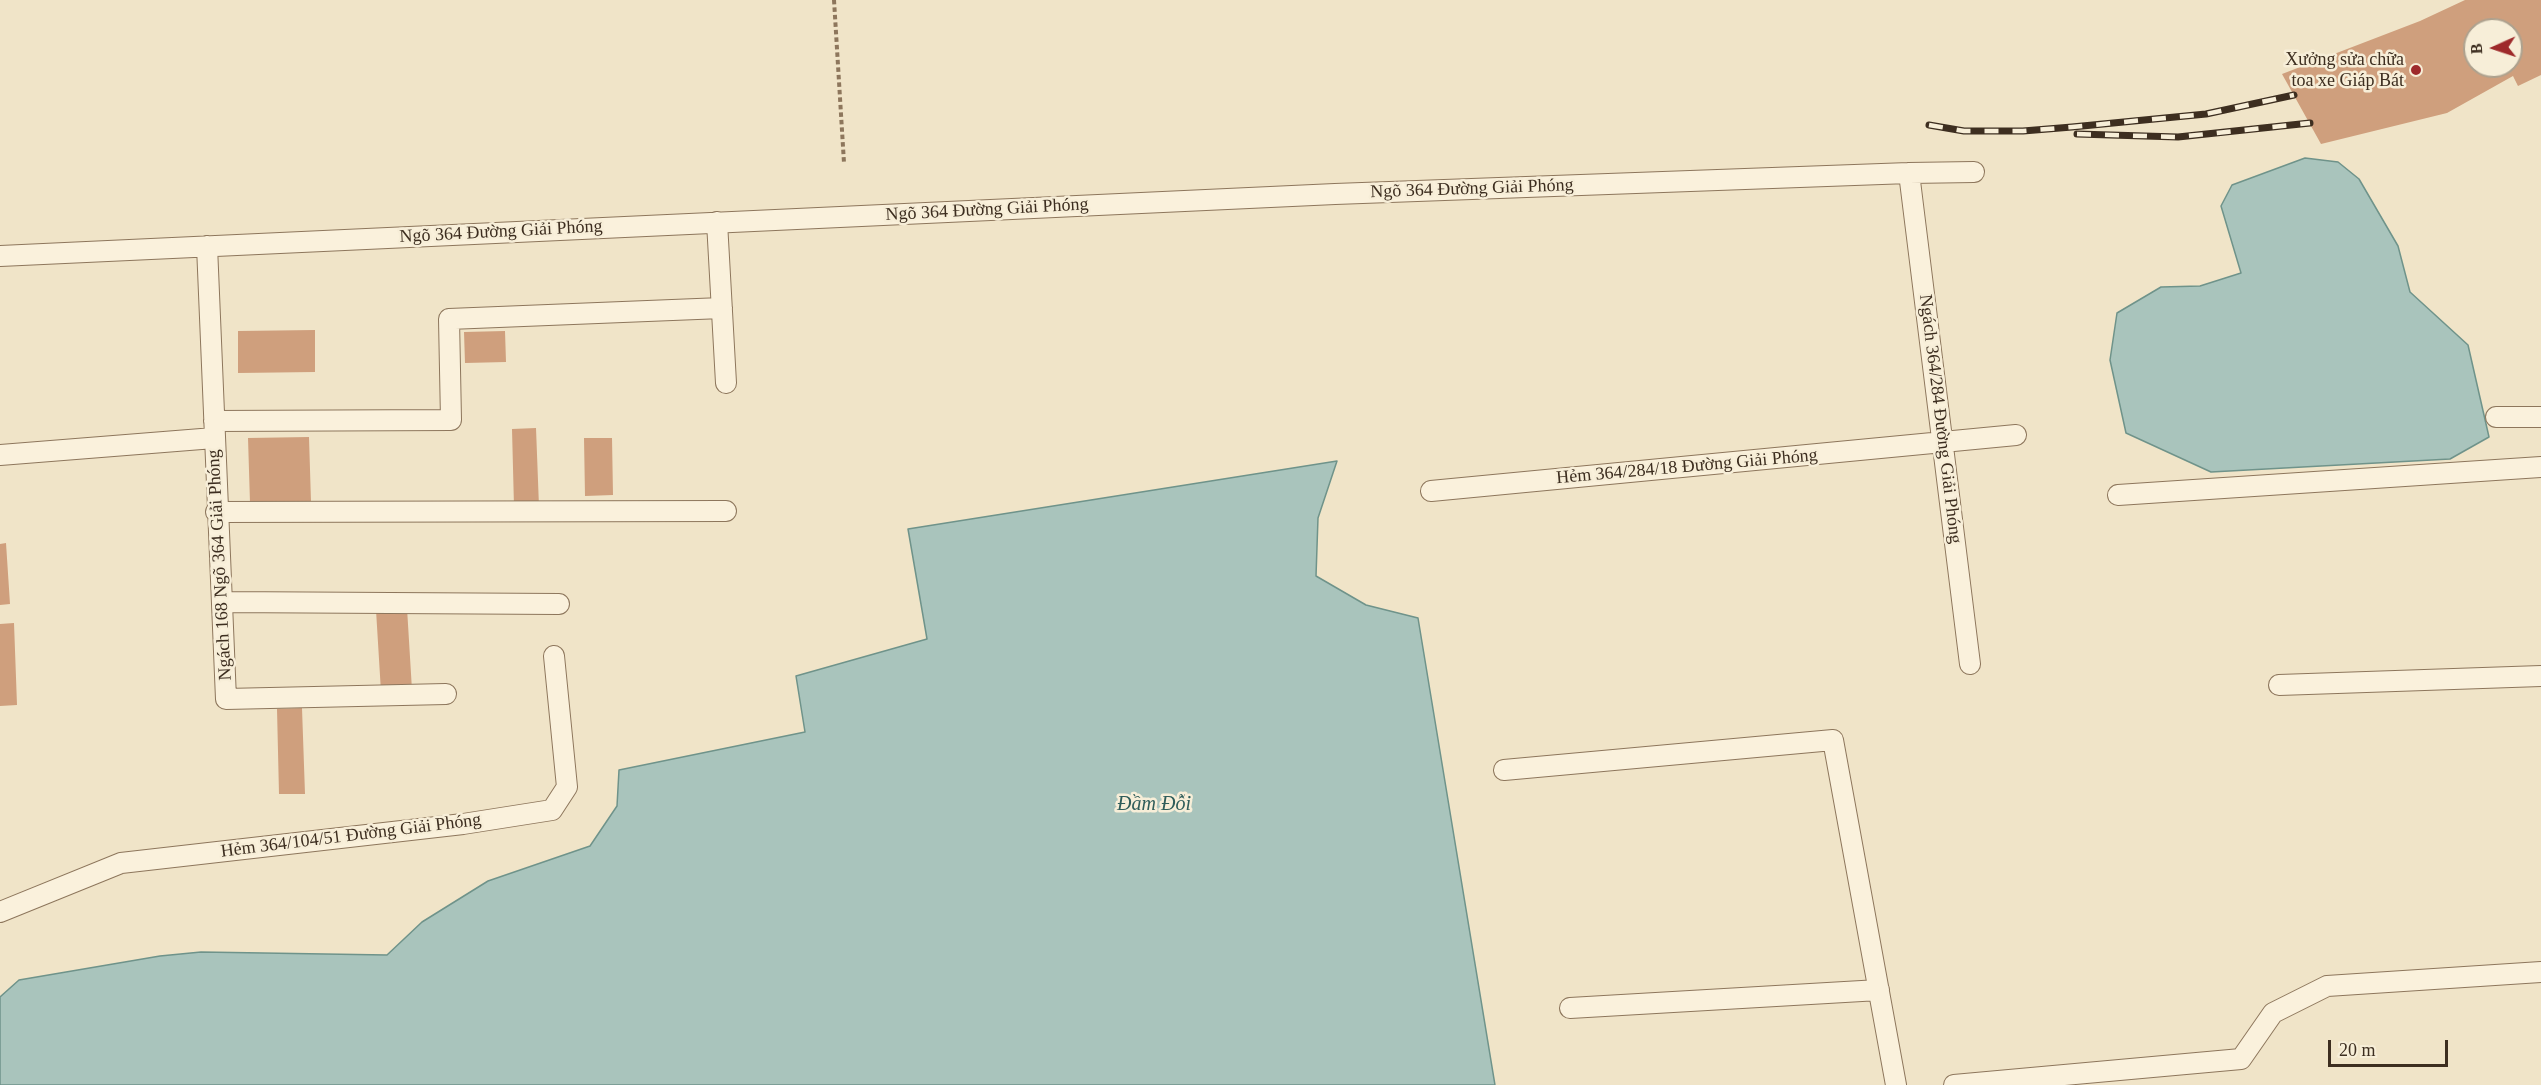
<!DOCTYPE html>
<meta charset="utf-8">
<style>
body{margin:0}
#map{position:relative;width:2541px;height:1085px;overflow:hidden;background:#f0e4c8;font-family:"Times New Roman",serif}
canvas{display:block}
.north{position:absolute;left:2463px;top:18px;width:60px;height:60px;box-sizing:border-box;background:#f7eed8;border:2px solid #ada18e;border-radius:50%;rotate:267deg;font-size:16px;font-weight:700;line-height:24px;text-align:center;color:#3d2e20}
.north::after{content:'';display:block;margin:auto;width:21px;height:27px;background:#9e2a2b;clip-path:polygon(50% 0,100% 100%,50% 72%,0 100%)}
.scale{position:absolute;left:2328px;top:1040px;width:120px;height:27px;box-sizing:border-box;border:3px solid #3d2e20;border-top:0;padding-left:8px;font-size:18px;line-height:21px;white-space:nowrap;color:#3d2e20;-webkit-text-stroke:4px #f7eed8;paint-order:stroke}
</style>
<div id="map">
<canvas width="2541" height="1085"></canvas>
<div class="north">B</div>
<div class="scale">20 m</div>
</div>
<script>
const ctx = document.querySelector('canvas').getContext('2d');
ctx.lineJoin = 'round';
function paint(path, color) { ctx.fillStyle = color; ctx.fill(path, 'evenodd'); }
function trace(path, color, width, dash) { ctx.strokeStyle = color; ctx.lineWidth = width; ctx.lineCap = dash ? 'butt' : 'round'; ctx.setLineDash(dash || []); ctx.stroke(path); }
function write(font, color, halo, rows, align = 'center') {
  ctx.font = font + ' "Times New Roman",serif'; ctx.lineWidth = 5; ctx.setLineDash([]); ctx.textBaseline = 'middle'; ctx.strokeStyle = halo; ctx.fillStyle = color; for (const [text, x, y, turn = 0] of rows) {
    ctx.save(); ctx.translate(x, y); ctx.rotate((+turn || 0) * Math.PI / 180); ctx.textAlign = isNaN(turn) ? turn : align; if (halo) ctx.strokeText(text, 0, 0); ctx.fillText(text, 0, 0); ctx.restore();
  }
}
const water = new Path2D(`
 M2305 158 2338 162 2359 179 2398 246 2410 292 2468 345 2489 437 2450 459 2211 472 2126 433 2110 360 2117 313 2161 287 2200 286 2241 273 2221 206 2232 185Z
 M1337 461 1318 518 1316 576 1366 605 1418 618 1495 1085H0V997L19 980 160 956 201 952 387 955 422 922 488 881 590 846 617 806 619 770 805 732 796 676 927 639 908 529Z`);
const building = new Path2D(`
 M2465 0H2541V75L2518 86 2513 76 2447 113 2321 144 2282 74 2420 21ZM2475 30H2511V66H2475Z
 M315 330V372L238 373V331Z
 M505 331 506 362 465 363 464 332Z
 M536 428 539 507H514L512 429Z
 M309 437 311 502 250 503 248 438Z
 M584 438H612L613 495 585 496Z
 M6 543 10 604 0 605V544Z
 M407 608 412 690 381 692 376 610Z
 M14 623 17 705 0 706V624Z
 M302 708 305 794H279L277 709Z`);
const path = new Path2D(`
 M834 0 844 163`);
const lane = new Path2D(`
 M1909 173 1970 664
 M717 222 726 383
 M207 246 226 699 446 694
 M0 256 1335 194 1909 173 1974 172
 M2496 417H2541
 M214 421 451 420 449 319 722 308
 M0 455 214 438
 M1431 491 2016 435
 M2118 495 2541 467
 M216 512 726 511
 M222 602 559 604
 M2279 685 2541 676
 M1504 770 1833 740 1896 1085
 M0 912 121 863 463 824 552 810 567 787 554 656
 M1570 1008 1879 990
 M1954 1085 2241 1059 2273 1013 2327 986 2541 972`);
const rail = new Path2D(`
 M1929 125 1964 131H2023L2072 127 2206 114 2294 95
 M2077 134 2178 137 2310 123`);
const markers = [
 [2416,70,6,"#9e2a2b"]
];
const poiNames = [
 ["Xưởng sửa chữa",2404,60],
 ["toa xe Giáp Bát",2404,81]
];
const streetNames = [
 ["Ngõ 364 Đường Giải Phóng",1472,189,-2],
 ["Ngõ 364 Đường Giải Phóng",987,210,-3],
 ["Ngõ 364 Đường Giải Phóng",501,232,-3],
 ["Ngách 364/284 Đường Giải Phóng",1940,419,83],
 ["Hẻm 364/284/18 Đường Giải Phóng",1687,467,-5],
 ["Ngách 168 Ngõ 364 Giải Phóng",220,565,-93],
 ["Hẻm 364/104/51 Đường Giải Phóng",351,836,-7]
];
const waterNames = [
 ["Đầm Đỗi",1154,805]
];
paint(water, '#a9c4bc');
trace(water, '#6f938a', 1.5);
paint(building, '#cf9f7d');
trace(lane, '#8d765c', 22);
trace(path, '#8d765c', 4, [4.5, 3]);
trace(lane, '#faf1dc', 20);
trace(rail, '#3d2e20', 7);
trace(rail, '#f7eed8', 4.5, [14]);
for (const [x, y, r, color] of markers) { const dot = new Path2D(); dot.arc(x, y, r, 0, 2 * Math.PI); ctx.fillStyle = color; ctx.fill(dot); trace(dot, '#f7eed8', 2); }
write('18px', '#3d2e20', '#f7eed8', poiNames, 'right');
write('18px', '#3d2e20', '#f7eed8', streetNames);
write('italic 20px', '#2f5d5a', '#f7eed8', waterNames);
</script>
